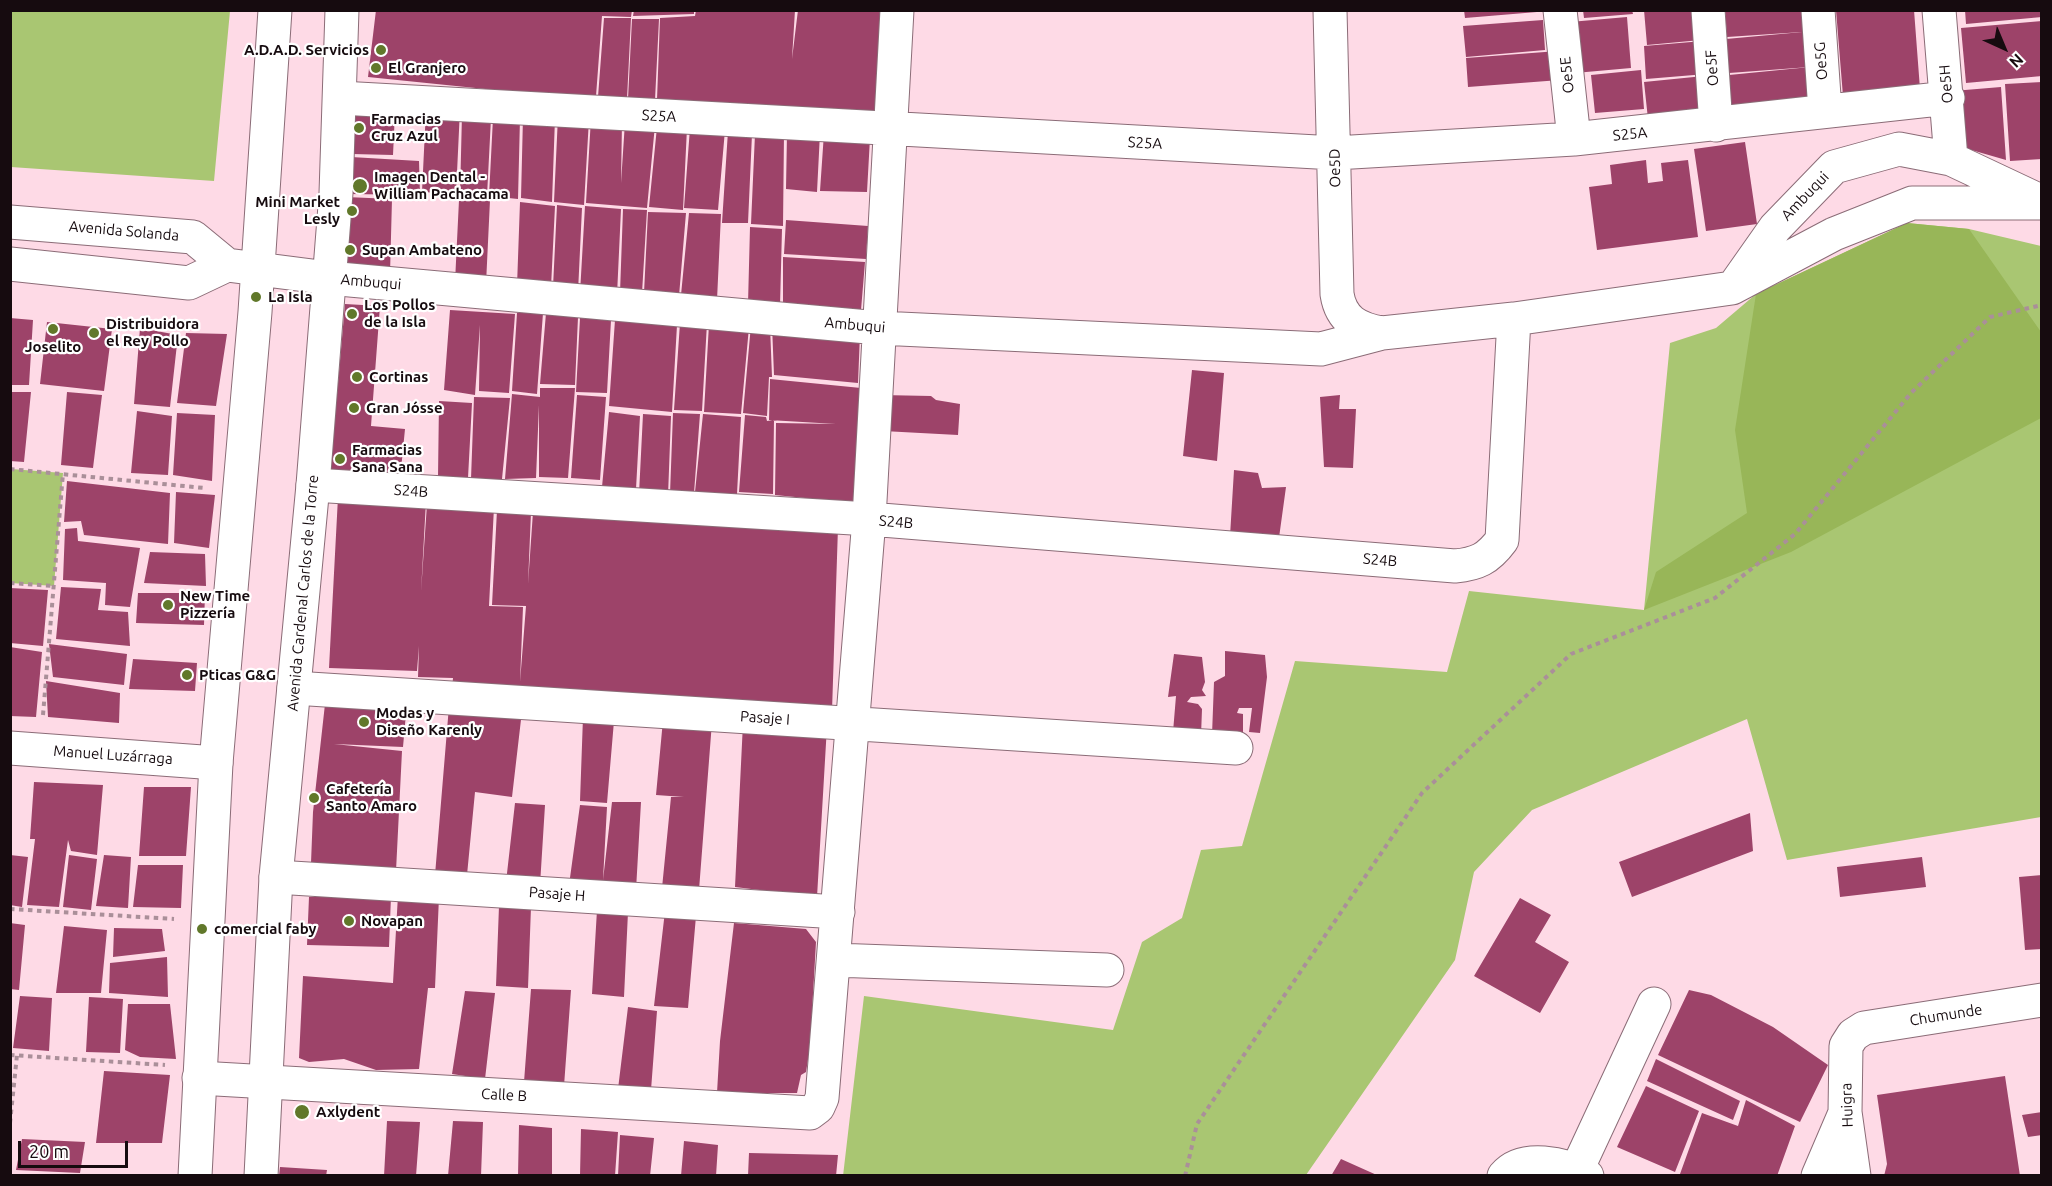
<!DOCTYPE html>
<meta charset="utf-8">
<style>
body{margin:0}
#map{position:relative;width:2052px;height:1186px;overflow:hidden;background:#fedae6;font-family:Ubuntu,sans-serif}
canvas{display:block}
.frame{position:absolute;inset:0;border:12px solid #160b0f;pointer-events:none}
.north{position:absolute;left:1974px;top:18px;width:60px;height:60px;-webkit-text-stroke:4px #fff;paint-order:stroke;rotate:136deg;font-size:16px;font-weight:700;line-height:24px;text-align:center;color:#160b0f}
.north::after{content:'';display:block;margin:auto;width:21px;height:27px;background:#160b0f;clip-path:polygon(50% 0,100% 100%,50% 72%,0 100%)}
.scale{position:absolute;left:18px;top:1141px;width:110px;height:27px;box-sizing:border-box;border:3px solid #160b0f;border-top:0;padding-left:8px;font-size:18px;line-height:21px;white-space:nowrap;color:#160b0f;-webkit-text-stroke:4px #fff;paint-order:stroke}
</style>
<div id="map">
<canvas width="2052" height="1186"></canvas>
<div class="frame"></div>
<div class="north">N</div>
<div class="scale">20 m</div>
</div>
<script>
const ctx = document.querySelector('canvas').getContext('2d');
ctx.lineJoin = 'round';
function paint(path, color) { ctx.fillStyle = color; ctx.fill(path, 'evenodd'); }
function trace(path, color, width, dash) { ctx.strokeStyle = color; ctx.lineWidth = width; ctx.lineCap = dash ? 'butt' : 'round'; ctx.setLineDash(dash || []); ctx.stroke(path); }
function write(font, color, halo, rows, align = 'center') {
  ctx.font = font + ' Ubuntu,sans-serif'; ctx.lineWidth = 4.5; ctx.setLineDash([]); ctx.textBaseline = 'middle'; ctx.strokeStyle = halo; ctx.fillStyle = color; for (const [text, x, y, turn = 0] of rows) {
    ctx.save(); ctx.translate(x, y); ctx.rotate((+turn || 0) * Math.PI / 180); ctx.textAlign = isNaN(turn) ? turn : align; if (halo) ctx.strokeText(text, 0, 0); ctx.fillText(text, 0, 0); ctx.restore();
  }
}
const green = new Path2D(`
 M10 11H230L214 181 11 167Z
 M1907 223 1969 229 2041 246V817L1787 860 1747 719 1532 810 1474 872 1455 960 1306 1175 843 1176 864 996 1113 1030 1142 942 1182 918 1201 850 1242 846 1295 661 1447 672 1469 591 1644 610 1670 343 1716 328 1756 294Z
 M11 469 63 473 54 586 11 583Z`);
const forest = new Path2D(`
 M1907 223 1969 229 2041 332V418L1791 552 1644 610 1656 572 1747 513 1735 430 1756 294Z`);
const building = new Path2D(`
 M376 10H632L631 17 602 16 596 96 495 90 368 77Z
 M634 10H694V14L633 16Z
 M696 10H795L792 59 798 10H889L875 121 657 100 660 18 695 16Z
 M1464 10H1537V12L1465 18Z
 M1583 10H1632L1633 14 1584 18Z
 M1644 10H1699L1701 40 1647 45Z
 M1725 10H1806L1810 67 1729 73 1726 39 1802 32 1727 37Z
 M1836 10H1914L1920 89 1843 96Z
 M1965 10H2042V17L1966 24Z
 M1627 17 1631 68 1575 73 1570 22Z
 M604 18H631L627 99 598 97Z
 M632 19H659L655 100 628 99Z
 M1543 20 1545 50 1466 57 1463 26Z
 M2042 21V76L1966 83 1961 28Z
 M1703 41 1706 74 1646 79 1644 46Z
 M1558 51 1560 80 1468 87 1466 58Z
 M1810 67 1812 103 1731 110 1729 75Z
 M1641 70 1644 109 1595 113 1591 75Z
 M1704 76 1708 114 1648 119 1644 82Z
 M2042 82V159L2010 161 2005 84Z
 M2001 87 2006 160 1961 147 1953 91Z
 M426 109H460L456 194 422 192Z
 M355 110 395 112 393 155 352 154Z
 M462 114 491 118 487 196 460 195Z
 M558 116 589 119 584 205 554 202Z
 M523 117 555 118 552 202 521 198Z
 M493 118H520L518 199 489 196Z
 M591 118 622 121 621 183 625 122 655 125 647 208 586 203Z
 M657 127 687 128 683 210 649 207Z
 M690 128 725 130 718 210 684 208Z
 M728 131 752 134 748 223H722Z
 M784 133 783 226 751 224 755 134Z
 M787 133H820L817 192 786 189Z
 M824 133 870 138 867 192 820 191Z
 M1745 142 1757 224 1706 231 1694 149Z
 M351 157 419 161 420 195 349 194Z
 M1646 160 1648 183 1663 181 1661 163 1688 160 1698 237 1597 250 1589 187 1612 184 1610 165Z
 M346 197 392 199 390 274 343 272Z
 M459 200H490L486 284 455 282Z
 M520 202 555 206 551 287 517 286Z
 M557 205 582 208 578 292 553 287Z
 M585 206 621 209 617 295 580 293Z
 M623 209 647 210 642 293H620Z
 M648 212 686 213 679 296 644 293Z
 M689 213 721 214 717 300 681 295Z
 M786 220 868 226 866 259 784 254Z
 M750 227 782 229 780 306 748 304Z
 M783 257 865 262 861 310 783 304Z
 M345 304 380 306 371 426 405 429 400 480 330 474Z
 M450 310 515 314 509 393 479 391 480 325 475 395 444 390Z
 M517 313H543L537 394 512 391Z
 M546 313 578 317 575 385 540 384Z
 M10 318 33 320 29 385H10Z
 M580 318 611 320 607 393 576 392Z
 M615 320 677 325 672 412 609 406Z
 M47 322 112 329 104 391 40 384Z
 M680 323H707L702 411 674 410Z
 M709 324 749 327 741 414 704 412Z
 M751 325 770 326 772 377H769L767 416 743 413Z
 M772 325 860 334 858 383 774 375Z
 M140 328 178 335 170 407 134 404Z
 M186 333 227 334 216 406 177 403Z
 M1192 370 1224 373 1217 461 1183 456Z
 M770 379 861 388 855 503 775 495 776 423 836 424 769 420Z
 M540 388H575L568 478 539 477V405L536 478 505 479 512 394 540 397Z
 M10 392H31L24 462 10 461Z
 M67 392 102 395 93 468 61 465Z
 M577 395 606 397 600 480 571 478Z
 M881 395 931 396 936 400 960 404 958 435 883 431Z
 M1340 395 1339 409H1356L1353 468 1324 467 1320 397Z
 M474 397 510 398 502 479H471Z
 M439 401 472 403 468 478 438 477Z
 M137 411 172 416 168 475 131 473Z
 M609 412 640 416 636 489 602 487Z
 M177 413 215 415 212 481 173 475Z
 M673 413 700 414 694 493 670 494Z
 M643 414 671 416 668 496 639 494Z
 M703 414 741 417 737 494 695 492Z
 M745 415 766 417 767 421 774 420 773 494 739 492Z
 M1234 470 1258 473 1262 488 1286 487 1278 545 1230 536Z
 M67 481 170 493 168 544 84 535 81 521 64 522Z
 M176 492 215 495 209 548 174 543Z
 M338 497 426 501 421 592 427 504 494 507 489 606 523 607 520 682 526 606 492 605 497 510 531 512 528 584 533 512 838 527 832 711 619 692 452 688 453 678 418 677 419 646 417 671 329 668Z
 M77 528 78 541 140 548 130 607 105 605 106 583 63 580 65 529Z
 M150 552 205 554 206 586 144 583Z
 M61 587 101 589 98 610 128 612 130 646 56 639Z
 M10 588 48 590 43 646 10 643Z
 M138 593H205L204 625 136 623Z
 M49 644 127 654 124 685 53 677Z
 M10 647 42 652 36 717 10 716Z
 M1225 651 1265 655 1267 677 1260 733 1249 732 1252 708H1239L1237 713 1243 714V735H1212L1214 682 1225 676Z
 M1174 654 1202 657 1205 682 1202 690 1206 696 1191 697 1187 702 1198 704 1202 709 1201 736 1173 732 1176 696 1168 697Z
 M133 659 197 663 195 691 129 689Z
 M46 681 120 693 119 723 48 717Z
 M326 695 407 702 403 747 334 744 402 751 396 871 311 863 313 812Z
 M449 706 522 711 512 797 475 792 467 875H435Z
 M583 717 614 721 607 803 580 801Z
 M663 720 712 722 699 890 662 888 671 797H684L656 795Z
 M743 723 827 726 817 897 735 887Z
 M34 782 103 785 97 855 71 851 68 840 59 907 27 905 35 839H30Z
 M144 787H191L186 856H139Z
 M612 802H641L636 890 569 885 580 805 607 807 603 880Z
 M515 803 545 805 540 885 506 882Z
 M1750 813 1753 851 1632 897 1619 862Z
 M10 855 28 857 22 907 10 905Z
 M69 855 97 859 91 910 63 907Z
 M104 855 131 857 128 908 96 906Z
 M1922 857 1926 887 1840 897 1837 867Z
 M138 865H183L181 908 133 907Z
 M2042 875V949L2025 950 2019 877Z
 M398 895 439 897 435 988H428L419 1069 376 1070 344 1059 309 1062 299 1058 303 976 393 983Z
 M391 896 389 947 307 945 309 897Z
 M1520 898 1551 915 1535 942 1569 962 1540 1013 1474 976Z
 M499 906 531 907 528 988 496 986Z
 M597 910 628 912 624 997 592 994Z
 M665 911 696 916 688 1008 654 1006Z
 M10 923 25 925 19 990 10 989Z
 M734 923 806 929 816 942 810 1047 806 1072 801 1075 797 1093H717L720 1041Z
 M64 926 107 930 101 993H56Z
 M114 928 162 929 165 951 113 957Z
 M167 957 168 997 109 993 110 963Z
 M531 989 571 990 564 1086 524 1082Z
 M1689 990 1711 995 1773 1027 1828 1065 1800 1122 1658 1055Z
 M465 991 495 993 485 1079 452 1074Z
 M20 996 52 998 49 1051 13 1048Z
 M89 997 123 999 120 1053 86 1052Z
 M128 1004H170L176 1059 140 1057 125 1050Z
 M628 1007 657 1011 651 1090 618 1089Z
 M1656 1059 1740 1101 1733 1120 1647 1081Z
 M104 1071 170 1075 162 1143H96Z
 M2005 1076 2020 1176H1884L1887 1164 1877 1095Z
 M1646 1086 1699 1111 1675 1172 1617 1147Z
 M1746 1100 1795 1126 1777 1176 1680 1174 1702 1113 1738 1126Z
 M2042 1112V1135L2028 1137 2022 1115Z
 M387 1121 420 1122 416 1176H384Z
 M453 1121 483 1122 481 1176H448Z
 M519 1125 552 1128V1176H518Z
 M581 1129 618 1132 615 1176H580Z
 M620 1135 654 1138 650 1176H618Z
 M22 1139 85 1142 80 1173 16 1170Z
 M684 1141 718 1145 716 1176H681Z
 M749 1153 838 1155 836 1176H748Z
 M1341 1159 1379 1176H1331Z
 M280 1167 327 1170 326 1176H279Z`);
const path = new Path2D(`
 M10 469 204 488
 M10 583 54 586
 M43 715 63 473
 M10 909 174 919
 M10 1055 165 1065
 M10 1123 17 1055
 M1185 1176 1197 1124 1422 793 1571 654 1715 598 1795 534 1911 393 1990 317 2042 305`);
const street = new Path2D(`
 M1330 10 1337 294C1341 320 1358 329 1382 333L1514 319 1732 288 1834 234 1912 203H2042
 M1560 10 1574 139
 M1708 10 1716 125
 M1818 10 1825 111
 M1939 10 1951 159
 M340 98 1335 153 1574 139 1948 98
 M328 278 879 328 1321 349 1382 333
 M1737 282 1775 228 1834 167 1899 149 1951 159 2036 199
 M313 485 869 519 1455 566C1477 564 1488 559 1502 540L1514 319
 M294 688 1236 748
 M10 748 216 763
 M276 877 838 912
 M834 960 1107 970
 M199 1078 810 1113 818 1107 822 1098 869 519 897 10
 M1504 1176C1522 1154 1565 1163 1587 1176
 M1574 1176 1654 1004
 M1818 1176 1845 1113
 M1854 1176 1845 1112 1846 1046 1853 1035 1864 1028 2042 1000`);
const secondary = new Path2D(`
 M10 222 193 237 227 265
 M10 264 189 283 227 265 328 278
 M195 1176 216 763 255 312 275 10
 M261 1176 276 877 313 485 336 193 342 10`);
const markers = [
 [381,50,6,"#61782a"],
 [376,68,6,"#61782a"],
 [359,128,6,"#61782a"],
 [360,186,8,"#61782a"],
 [352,211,6,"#61782a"],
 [350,250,6,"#61782a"],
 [256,297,6,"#61782a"],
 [352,314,6,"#61782a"],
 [53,329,6,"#61782a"],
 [94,333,6,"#61782a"],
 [357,377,6,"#61782a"],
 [354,408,6,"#61782a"],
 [340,459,6,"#61782a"],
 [168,605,6,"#61782a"],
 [187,675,6,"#61782a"],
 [364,722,6,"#61782a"],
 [314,798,6,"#61782a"],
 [349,921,6,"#61782a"],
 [202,929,6,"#61782a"],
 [302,1112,8,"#61782a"]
];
const poiNames = [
 ["A.D.A.D. Servicios",369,50,"right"],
 ["El Granjero",388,68],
 ["Farmacias",371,119],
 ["Cruz Azul",371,136],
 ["Imagen Dental -",374,177],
 ["William Pachacama",374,194],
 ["Mini Market",340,202,"right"],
 ["Lesly",340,219,"right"],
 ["Supan Ambateno",362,250],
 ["La Isla",268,297],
 ["Los Pollos",364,305],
 ["de la Isla",364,322],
 ["Distribuidora",106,324],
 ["el Rey Pollo",106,341],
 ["Joselito",53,347,"center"],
 ["Cortinas",369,377],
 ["Gran Jósse",366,408],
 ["Farmacias",352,450],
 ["Sana Sana",352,467],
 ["New Time",180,596],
 ["Pizzería",180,613],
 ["Pticas G&G",199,675],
 ["Modas y",376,713],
 ["Diseño Karenly",376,730],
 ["Cafetería",326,789],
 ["Santo Amaro",326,806],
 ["Novapan",361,921],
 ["comercial faby",214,929],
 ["Axlydent",316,1112]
];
const streetNames = [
 ["Oe5G",1821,61,-94],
 ["Oe5F",1712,68,-94],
 ["Oe5E",1567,75,-96],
 ["Oe5H",1946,84,-95],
 ["S25A",659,116,3],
 ["S25A",1630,134,-6],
 ["S25A",1145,143,3],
 ["Oe5D",1335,168,-91],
 ["Ambuqui",1805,196,-46],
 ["Avenida Solanda",124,231,5],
 ["Ambuqui",371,282,5],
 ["Ambuqui",855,325,5],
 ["S24B",411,491,4],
 ["S24B",896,522,5],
 ["S24B",1380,560,5],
 ["Avenida Cardenal Carlos de la Torre",303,593,-85],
 ["Pasaje I",765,718,4],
 ["Manuel Luzárraga",113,755,4],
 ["Pasaje H",557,894,4],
 ["Chumunde",1946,1015,-9],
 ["Calle B",504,1095,3],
 ["Huigra",1847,1105,-92]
];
paint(green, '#a9c672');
paint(forest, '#98b658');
paint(building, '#9d4369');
trace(street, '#8b6c77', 35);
trace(secondary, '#8b6c77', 35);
trace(path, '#aa8f99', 4, [4.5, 4.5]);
trace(street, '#fff', 33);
trace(secondary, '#fff', 33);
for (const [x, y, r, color] of markers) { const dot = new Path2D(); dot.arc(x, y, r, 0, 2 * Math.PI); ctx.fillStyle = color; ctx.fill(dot); trace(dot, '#fff', 2); }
write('bold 15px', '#160b0f', '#fff', poiNames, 'left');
write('15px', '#160b0f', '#fff', streetNames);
</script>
